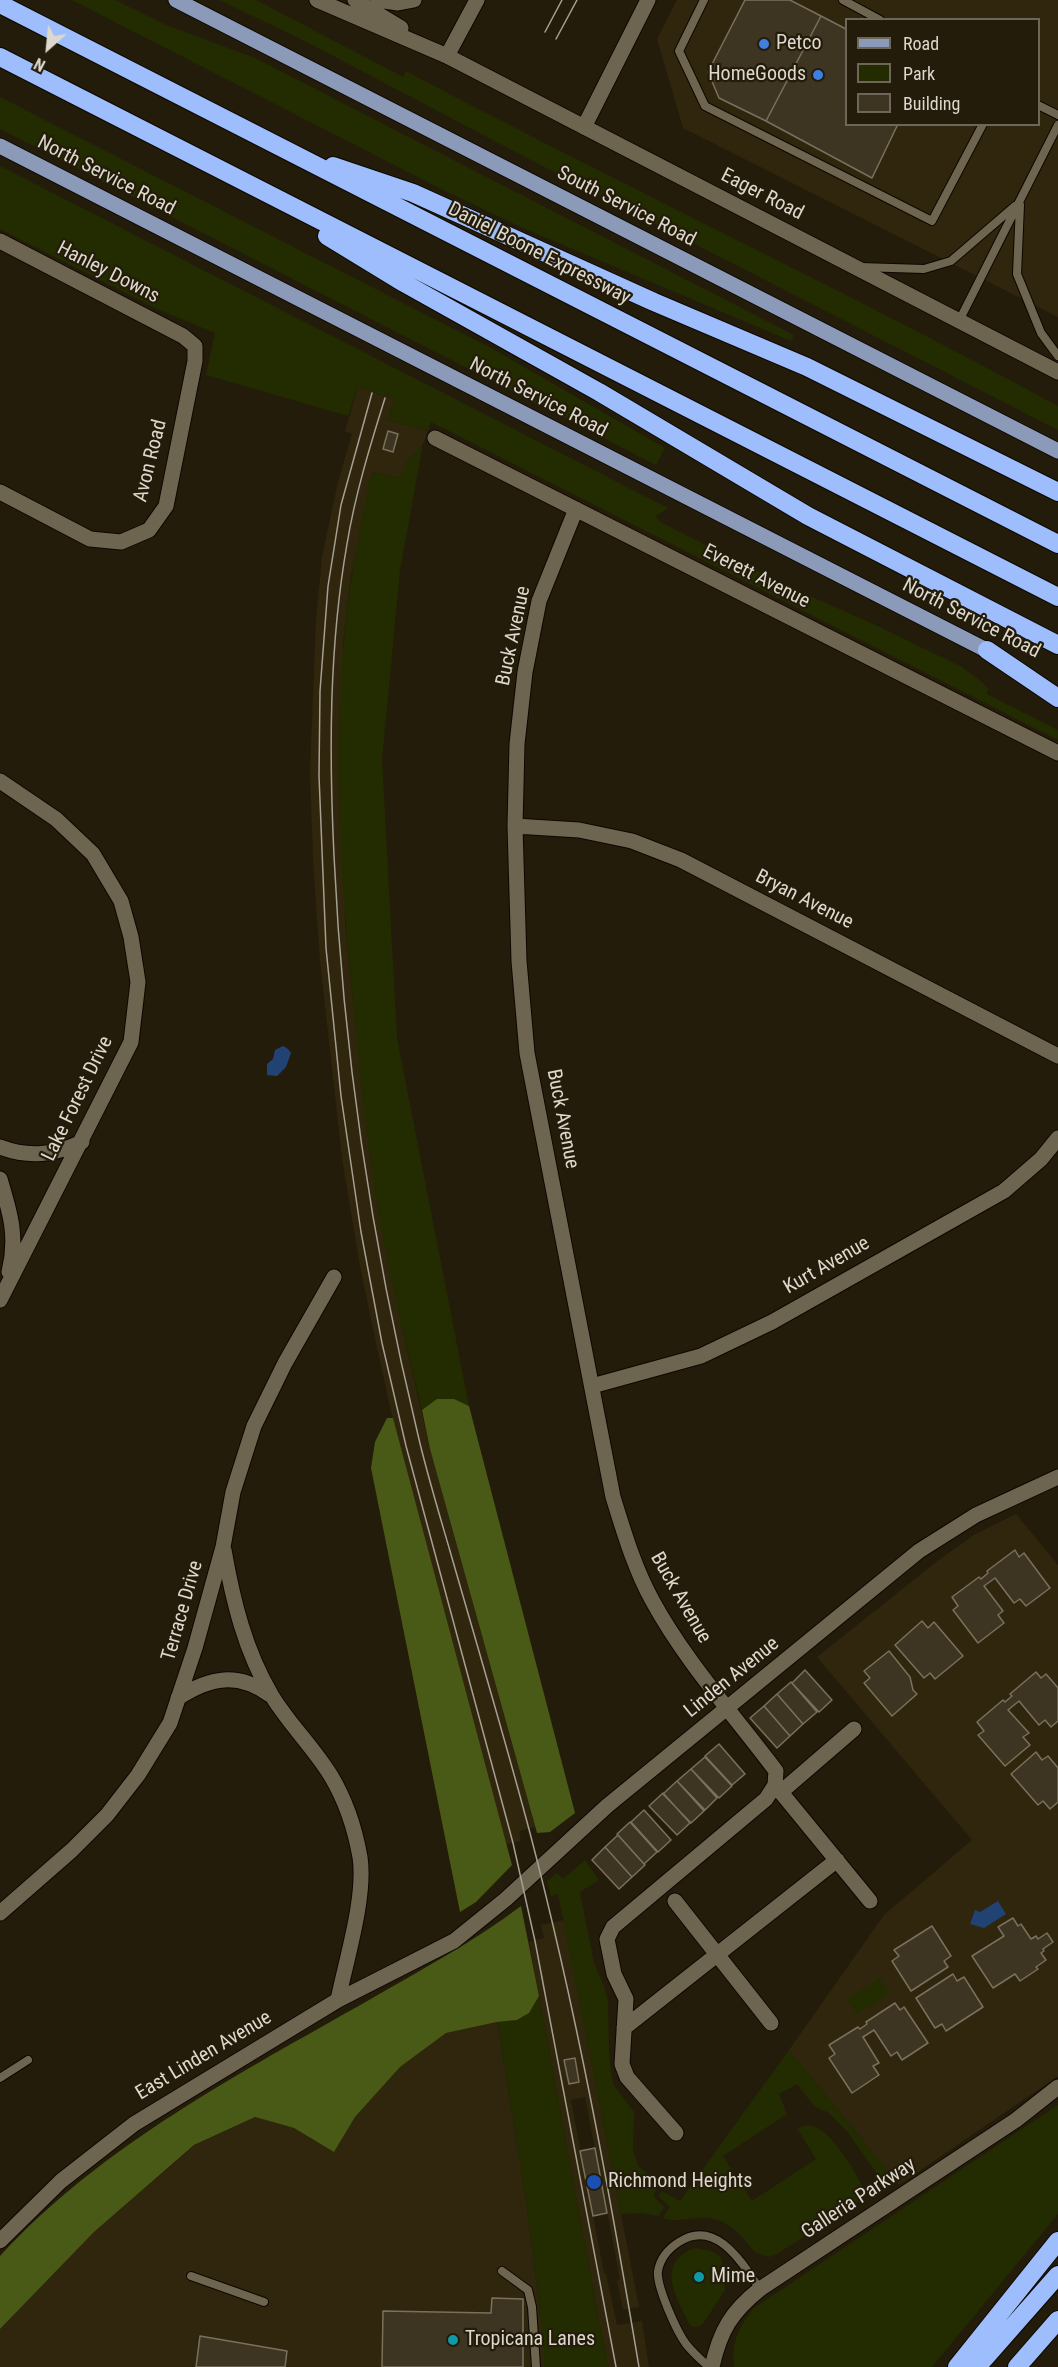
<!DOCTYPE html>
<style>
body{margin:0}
#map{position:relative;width:1058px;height:2367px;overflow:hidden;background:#241c0b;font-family:"Roboto Condensed",sans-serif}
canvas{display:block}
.legend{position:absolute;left:845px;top:18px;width:195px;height:108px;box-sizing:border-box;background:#241c0b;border:2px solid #6e6759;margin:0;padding:8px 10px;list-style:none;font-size:18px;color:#ddd8cd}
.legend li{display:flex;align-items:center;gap:12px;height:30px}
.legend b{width:30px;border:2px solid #6e6759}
.north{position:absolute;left:18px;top:18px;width:60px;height:60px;-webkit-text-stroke:4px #241c0b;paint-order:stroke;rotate:207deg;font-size:16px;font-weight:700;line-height:24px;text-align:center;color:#ddd8cd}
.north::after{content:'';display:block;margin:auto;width:21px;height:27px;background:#ddd8cd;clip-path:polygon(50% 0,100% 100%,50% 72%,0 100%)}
</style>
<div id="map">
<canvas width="1058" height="2367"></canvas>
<ul class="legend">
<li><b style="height:8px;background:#8a9ab8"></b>Road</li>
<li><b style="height:16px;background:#222c00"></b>Park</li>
<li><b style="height:16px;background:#3d3422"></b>Building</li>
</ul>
<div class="north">N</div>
</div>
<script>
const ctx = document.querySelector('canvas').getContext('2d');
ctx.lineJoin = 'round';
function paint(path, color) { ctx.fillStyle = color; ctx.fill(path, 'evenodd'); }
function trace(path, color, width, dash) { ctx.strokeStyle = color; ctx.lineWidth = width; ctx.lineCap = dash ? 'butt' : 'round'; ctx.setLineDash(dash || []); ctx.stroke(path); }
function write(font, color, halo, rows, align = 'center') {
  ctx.font = font + ' "Roboto Condensed",sans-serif'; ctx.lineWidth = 4.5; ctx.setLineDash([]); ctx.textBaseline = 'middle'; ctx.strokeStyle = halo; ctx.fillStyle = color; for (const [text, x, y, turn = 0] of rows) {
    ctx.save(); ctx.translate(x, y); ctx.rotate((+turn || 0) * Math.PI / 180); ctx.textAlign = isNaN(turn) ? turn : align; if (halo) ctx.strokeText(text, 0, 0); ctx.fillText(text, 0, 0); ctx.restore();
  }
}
const built = new Path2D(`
 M677 0H1058V317L683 128 657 39ZM846 20H1038V124H846Z
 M358 387 394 399 388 420 428 431 423 444 406 463 401 478 373 472 351 576 343 643 345 923 355 1020 371 1164 403 1332 430 1449 535 1827 519 1831 521 1841 507 1844 505 1845 400 1451 377 1348 360 1266 342 1158 320 961 313 859 310 774 316 619 322 557 338 482 352 434 345 431Z
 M1016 1514 1058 1565V2076L899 2185 789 2050 884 1915 972 1840 817 1657 940 1559 974 1535Z
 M564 1920 639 2307 623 2310 617 2280 620 2279 585 2097 571 2100 604 2273 606 2274 617 2325 642 2321 649 2367H608L599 2320 529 1942 544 1938 541 1925Z
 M497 2022 527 2206 544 2343V2367H0V2329L94 2232 195 2145 255 2117 294 2128 334 2152 355 2117 400 2067 446 2033Z`);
const green = new Path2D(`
 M72 0H115L166 25 255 58 794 335 791 341 523 228 443 190Z
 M219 0H256L403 77 406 71C622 186 843 289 1058 406V430L525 157 301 39Z
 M0 97 491 348 665 448 656 465 0 129Z
 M0 166 668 508 656 516 660 522 789 587 869 622 962 667 984 684 988 689 987 694 1058 730V740L431 422 428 431 388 420 394 399 358 387 348 416 206 375 215 333 157 309 0 229Z
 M423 444 400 570 382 760 397 1038 469 1406C447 1396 441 1397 422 1410 402 1328 382 1246 371 1163 363 1106 357 1049 352 992 341 877 332 757 344 641 349 584 359 528 372 472L400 478 406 463Z
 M585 1860 599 1880 580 1892 594 1963 605 1989 608 2001 609 2057 613 2084 634 2112 633 2150 638 2166 657 2182V2188L653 2196 664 2207 659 2216 640 2213 621 2214 558 1894 551 1896 547 1881 557 1873 563 1879Z
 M880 1978 890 1993 857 2014 847 1999Z
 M539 1996 599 2320 608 2367H544V2343L527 2206 497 2022C523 2020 526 2019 539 1996Z
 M789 2050 893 2177 886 2182 882 2181 847 2131 829 2113 814 2106 797 2084 779 2094 787 2114 723 2156 752 2201 816 2159 797 2128C801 2127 807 2125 811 2126 833 2129 857 2177 868 2195L777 2254 770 2257 756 2253C739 2233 727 2215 697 2218 685 2219 675 2222 663 2218L670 2207 658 2196 662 2191 680 2201Z
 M1058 2105V2214L932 2367H734C731 2343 739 2326 754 2308Z
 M695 2248 711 2251 721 2257 725 2275V2290L702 2325 695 2327 690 2325C677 2298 654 2263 695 2248Z`);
const forest = new Path2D(`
 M437 1399H454L469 1406 575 1813 550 1832 537 1833 430 1449 422 1410Z
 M387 1418H393L512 1865 476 1902 460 1912 371 1468 375 1442Z
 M521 1906 539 1996 529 2013 517 2020 497 2022 446 2033 400 2067 355 2117 334 2152 294 2128 255 2117 194 2145 94 2232 0 2329V2256C102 2145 239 2074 369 2000 421 1970 473 1942 521 1906Z`);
const water = new Path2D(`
 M283 1046 288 1049 291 1053 286 1067 277 1076 267 1075V1064L273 1059 275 1050Z
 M998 1901 1006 1914 984 1928 970 1924 975 1910 980 1912Z`);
const building = new Path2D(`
 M745 0H790L821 16 766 121 719 98 708 72Z
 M821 16 846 29V124H898L872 178 766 121Z
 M388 431 398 434 393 452 383 449Z
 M1015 1550 1019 1557 1024 1553 1050 1588 1026 1606 1020 1599 1014 1603 995 1578 984 1586 1003 1611 998 1615 1004 1623 978 1643 953 1610 958 1606 952 1597 979 1577 981 1579 988 1573 987 1571Z
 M922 1621 928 1628 934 1622 963 1656 935 1679 930 1673 924 1678 895 1645Z
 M889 1651 910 1677 913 1690 917 1694 892 1716 864 1683 870 1678 864 1671Z
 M805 1670 832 1700 819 1712 792 1683Z
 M1036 1672 1041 1678 1046 1674 1058 1688V1721L1051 1727 1045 1720 1039 1725 1019 1701 1008 1710 1029 1733 1023 1737 1030 1745 1005 1766 978 1735 984 1731 977 1722 1003 1700 1005 1702 1012 1696 1010 1694Z
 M791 1682 817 1712 803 1724 777 1694Z
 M777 1694 803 1724 790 1736 764 1706Z
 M764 1706 790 1736 777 1748 750 1718Z
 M719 1744 745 1774 732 1785 705 1756Z
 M1036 1752 1042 1760 1048 1756 1058 1768V1802L1050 1809 1043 1801 1038 1805 1011 1774Z
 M705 1757 732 1786 719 1798 691 1769Z
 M691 1769 717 1798 705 1810 677 1781Z
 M677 1781 704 1811 691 1823 663 1794Z
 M663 1793 690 1823 677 1835 649 1806Z
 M644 1810 671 1840 658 1852 631 1822Z
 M630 1822 657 1852 644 1864 617 1834Z
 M618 1835 645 1865 632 1877 605 1847Z
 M605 1847 632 1877 619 1889 592 1860Z
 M1013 1918 1018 1926 1021 1924 1031 1939 1036 1936 1038 1939 1047 1933 1053 1942 1043 1949 1044 1951 1041 1953 1046 1960 1036 1967 1038 1969 1020 1981 1015 1974 993 1988 972 1956 1004 1936 998 1927Z
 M932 1926 951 1956 944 1961 948 1967 911 1991 892 1961 899 1956 894 1950Z
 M953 1974 957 1981 964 1977 983 2007 946 2031 942 2024 935 2028 916 1998Z
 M895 2003 900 2010 904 2007 928 2043 902 2060 897 2052 891 2056 874 2030 863 2037 879 2063 873 2066 879 2075 852 2093 829 2058 835 2054 829 2045 858 2027 860 2029 867 2024 866 2022Z
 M575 2058 579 2082 569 2084 564 2060Z
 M595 2148 607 2213 593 2216 580 2151Z
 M492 2298 523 2299V2367H382L383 2311 491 2313Z
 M200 2336 287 2351 285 2367H196Z`);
const service = new Path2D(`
 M704 0 679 51 705 106 932 221 983 124
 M843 0 880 20
 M1038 105 1058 115
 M1020 205 1017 274 1041 333 1058 356
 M860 267 924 269 951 261 1015 206
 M959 321 1058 125
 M0 2078 28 2060
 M502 2271 528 2290 532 2307 536 2367
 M191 2276 264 2302
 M709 2367C701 2360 693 2353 686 2344 677 2332 656 2286 658 2271 660 2259 668 2249 679 2242 716 2218 742 2263 760 2289`);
const minor = new Path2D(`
 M584 127 648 0
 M0 241 183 336 195 346V361L166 506 149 530 121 542 90 539 0 492
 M435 438 1058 753
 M576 509 539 601 525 672 517 744 515 826 519 961 527 1053 613 1497C624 1532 634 1567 652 1600 685 1661 734 1715 776 1771L775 1785 766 1799 613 1927 607 1939 614 1974 626 1999 622 2064 627 2077 676 2133
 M0 781 56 819 93 854 121 901 131 937 138 982 131 1042 0 1300
 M515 826 579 830 632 841 681 860 1058 1056
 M0 1147C29 1158 54 1155 82 1142
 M0 1179C10 1212 18 1237 9 1272
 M592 1386 701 1356 772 1322 1004 1191 1041 1159 1058 1138
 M224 1550C233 1601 245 1651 272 1696 289 1724 314 1748 331 1776 346 1801 355 1829 360 1857 366 1897 346 1960 338 2000
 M178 1698C210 1677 238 1672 270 1695
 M775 1785 870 1901
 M781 1792 854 1729
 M675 1901 771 2023
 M0 1913 72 1850 107 1815 138 1775 170 1723 195 1648 223 1547 233 1492 254 1426 285 1363 334 1277
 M624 2028 837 1860
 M0 2241 61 2181 134 2124 338 2000 454 1941 506 1899 607 1806 919 1551 976 1515 1058 1477
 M712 2367C720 2331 731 2312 760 2289L1016 2120 1058 2087`);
const tertiary = new Path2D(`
 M447 56 477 0`);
const secondary = new Path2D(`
 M317 0 447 56 1058 372
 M355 0 401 28
 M378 0 398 3 414 0`);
const primary = new Path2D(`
 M176 0 1058 451
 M0 146 996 655`);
const motorway = new Path2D(`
 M0 4 1058 544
 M0 57 1058 597
 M333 166 413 193 654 302 807 367 1058 492
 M327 236 404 283 599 392 808 516 1058 645
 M987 650 1058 698
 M957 2367 1058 2241
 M977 2367 1058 2275
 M1017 2367 1058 2320`);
const tram = new Path2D(`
 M545 32 562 0
 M556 39 577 0
 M372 393 341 505 328 586 320 691 319 776 326 948 341 1096 361 1232 382 1343 406 1446 513 1843 535 1941 616 2367
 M385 398C370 446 355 495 347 544 329 647 329 752 334 856 343 1052 372 1245 418 1435 427 1474 439 1513 450 1551 477 1645 505 1739 530 1833 576 2008 609 2188 639 2367`);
const markers = [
 [764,44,6,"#3f7fe0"],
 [818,75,6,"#3f7fe0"],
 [594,2182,8,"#1a4fb4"],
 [699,2277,6,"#0f9aa8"],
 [453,2340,6,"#0f9aa8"]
];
const poiNames = [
 ["Petco",776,44],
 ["HomeGoods",806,75,"right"],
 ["Richmond Heights",608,2182],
 ["Mime",711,2277],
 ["Tropicana Lanes",465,2340]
];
const streetNames = [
 ["North Service Road",106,176,27],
 ["Eager Road",762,195,27],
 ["South Service Road",626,207,27],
 ["Daniel Boone Expressway",539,254,27],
 ["Hanley Downs",108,273,27],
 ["North Service Road",538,398,27],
 ["Avon Road",151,461,-76],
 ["Everett Avenue",756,577,27],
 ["North Service Road",971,619,27],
 ["Buck Avenue",514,636,-78],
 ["Bryan Avenue",804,900,27],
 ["Lake Forest Drive",78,1099,-64],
 ["Buck Avenue",562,1119,79],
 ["Kurt Avenue",827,1266,-30],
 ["Buck Avenue",680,1598,60],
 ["Terrace Drive",183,1611,-74],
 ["Linden Avenue",732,1678,-39],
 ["East Linden Avenue",204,2056,-31],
 ["Galleria Parkway",859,2199,-33]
];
paint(built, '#30250d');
paint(green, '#222c00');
paint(forest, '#495916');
paint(water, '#204373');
paint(building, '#3d3422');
trace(building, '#7a715d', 1.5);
trace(service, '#0d0700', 10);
trace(minor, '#0d0700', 17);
trace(tertiary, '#0d0700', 17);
trace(secondary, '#0d0700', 17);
trace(primary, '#0d0700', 17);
trace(motorway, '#0d0700', 20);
trace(service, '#6e6551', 8);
trace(minor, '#6e6551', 15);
trace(tertiary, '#6e6551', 15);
trace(secondary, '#6e6551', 15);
trace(primary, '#8a9ab8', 15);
trace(motorway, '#9dbdfc', 18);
trace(tram, '#a5a093', 1.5);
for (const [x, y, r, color] of markers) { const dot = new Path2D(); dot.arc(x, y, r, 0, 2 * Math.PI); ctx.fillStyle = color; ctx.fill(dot); trace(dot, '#241c0b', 2); }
write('20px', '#ddd8cd', '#241c0b', poiNames, 'left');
write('20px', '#ddd8cd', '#241c0b', streetNames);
</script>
